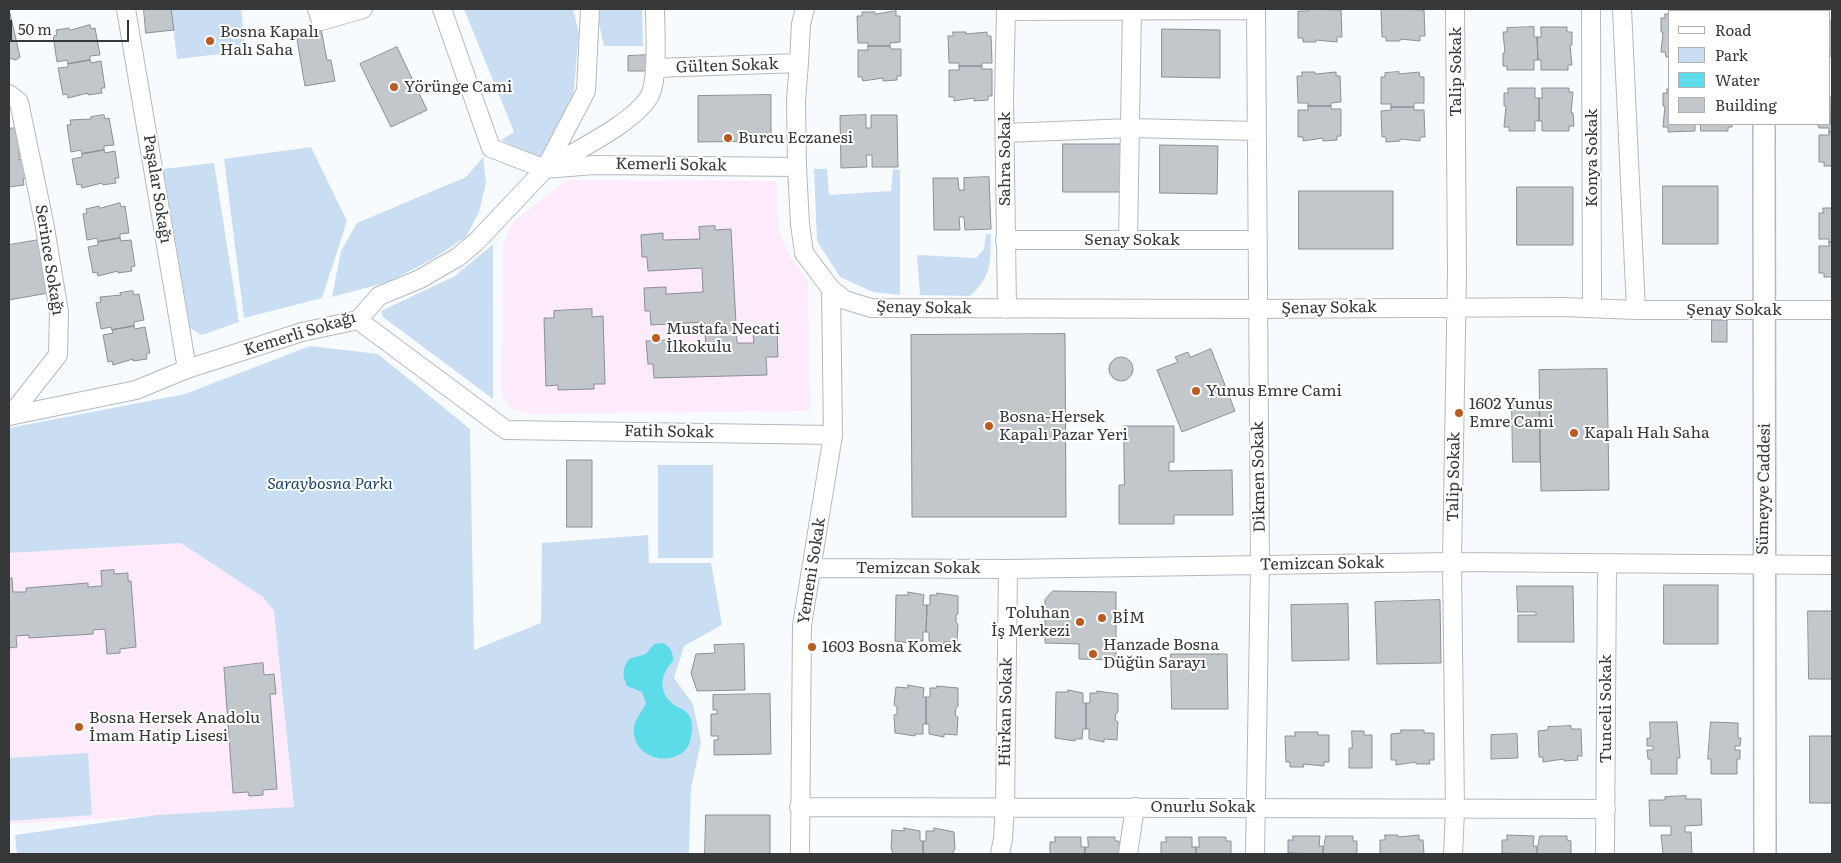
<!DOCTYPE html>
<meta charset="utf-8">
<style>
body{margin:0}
#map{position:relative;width:1841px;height:863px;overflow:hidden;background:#f7fbfe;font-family:Literata,serif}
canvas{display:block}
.frame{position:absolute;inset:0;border:10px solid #353739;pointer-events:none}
.legend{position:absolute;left:1668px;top:10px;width:162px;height:115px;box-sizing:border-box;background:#fff;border:1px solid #aeafb0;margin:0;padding:6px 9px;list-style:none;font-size:15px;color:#353739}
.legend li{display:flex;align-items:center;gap:10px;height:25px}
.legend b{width:25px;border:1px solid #aeafb0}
.scale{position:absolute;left:10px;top:20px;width:119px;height:22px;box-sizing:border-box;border:2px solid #353739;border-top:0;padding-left:6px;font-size:15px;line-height:18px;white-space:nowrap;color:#353739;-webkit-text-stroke:4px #fff;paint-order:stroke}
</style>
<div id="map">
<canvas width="1841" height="863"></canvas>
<div class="frame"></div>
<ul class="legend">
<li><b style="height:6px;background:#fff"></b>Road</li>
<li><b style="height:14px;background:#cadef3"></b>Park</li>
<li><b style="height:14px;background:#5cdbe9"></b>Water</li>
<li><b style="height:14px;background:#c2c7cc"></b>Building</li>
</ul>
<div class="scale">50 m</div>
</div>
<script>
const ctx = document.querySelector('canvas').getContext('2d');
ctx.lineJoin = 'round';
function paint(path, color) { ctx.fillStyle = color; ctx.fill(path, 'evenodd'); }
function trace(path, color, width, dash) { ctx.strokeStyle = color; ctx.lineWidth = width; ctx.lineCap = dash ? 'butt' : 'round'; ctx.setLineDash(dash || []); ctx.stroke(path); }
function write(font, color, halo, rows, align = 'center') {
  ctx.font = font + ' Literata,serif'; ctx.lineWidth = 4; ctx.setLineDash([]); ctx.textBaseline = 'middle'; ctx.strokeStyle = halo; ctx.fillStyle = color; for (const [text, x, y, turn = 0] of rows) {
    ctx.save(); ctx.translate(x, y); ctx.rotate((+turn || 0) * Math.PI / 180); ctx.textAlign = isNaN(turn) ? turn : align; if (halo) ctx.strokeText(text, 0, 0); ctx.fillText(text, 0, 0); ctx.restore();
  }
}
const education = new Path2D(`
 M567 180 777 181 778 229 790 256 808 282 810 411 530 414 510 408 504 401 502 393 503 244 512 223Z
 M181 543 263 597 274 611 294 808 9 824V553Z`);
const green = new Path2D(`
 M171 9H241L246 51 177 59Z
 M464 9H573L579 33 572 109 547 157 536 159 501 140 514 132Z
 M596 9H642L643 46H604Z
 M311 147 347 221 322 298 244 318 224 159Z
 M483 157 486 183 479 212 466 237 431 260 388 282 332 297 341 251 357 223 466 177Z
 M214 163 239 322 202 335 190 328 163 169Z
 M814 169H827L829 195 891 191 893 169 900 170V295L873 292 840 277 817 241Z
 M986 234H991C990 263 993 275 970 296L920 295 917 255 976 258 984 249Z
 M493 244V399L383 317 381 311 455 276Z
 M310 346 378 354 470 429 474 650 541 623 542 543 648 535 649 563H711L722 625 684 646 674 678 693 704 701 742 691 788 689 854H17L15 835 157 815 294 807 274 611 263 597 181 543 9 553V428L185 394Z
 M658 465H713V558H658Z
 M88 753 92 815 9 821V758Z`);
const water = new Path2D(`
 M663 643C671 647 673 652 673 661 661 673 657 691 673 704 676 707 683 708 686 712 693 718 693 728 691 737 690 743 687 750 682 753 661 767 631 753 634 727 635 719 643 710 646 703L642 692 627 686C622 675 622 669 629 659L646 654 654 644Z`);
const building = new Path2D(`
 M9 9 20 57 16 60 9 58Z
 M144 9H171L174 30 146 33Z
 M1308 9 1341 10 1342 37H1337V42L1316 40V42H1303V38H1298V11H1308Z
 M1391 9 1424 10 1425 36H1420V41L1400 39V41H1386V37H1382L1381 10Z
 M896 11V16H900V42L890 43V46H868V43H858L857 16H862V12H875V14Z
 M1665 14H1670V57H1666L1665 52H1661L1663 32H1661V18H1665Z
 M1830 21H1832V56H1830Z
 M90 25 91 29 95 28 100 55 90 56V60L68 64 67 60 57 62 53 36 57 35 56 30 69 28 70 30Z
 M1534 27V37H1537L1538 60H1534V70H1507V66H1503V53H1505L1503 32H1507V28Z
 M1541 27H1567V32H1572V45H1570L1572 65H1568V70H1541V60H1538L1537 37H1541Z
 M321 29 327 60H331L335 81 305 86 296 34Z
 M1162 29 1220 30V78L1162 77Z
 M953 32H966V34L987 32V36H991L992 63H982V66H959V63H949L948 36H953Z
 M868 46H890L891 49H901V76H897V80L883 81V78L863 81 862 77H858V50H868Z
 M397 47 427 110 391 127 360 64Z
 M652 55V71H628V56Z
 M90 60 91 63 101 61 105 88H101L102 93 88 95V93L68 98 67 94 63 95 58 68 68 67V64Z
 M959 66H982V69H992V96H988V100L974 101V98L954 101V97H949V70H959Z
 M1302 72H1315V74L1336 72V76H1340L1341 102 1331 103V106H1308V103H1298L1297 76H1302Z
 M1399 72V74L1419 72 1420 77H1424V103H1414V107H1391V104H1381V77H1385V73Z
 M1508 88H1535V98H1539V121H1535V131H1509V127H1504L1506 106H1504V93H1508Z
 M1542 88H1569V92H1573L1571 113H1573L1574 126H1569V131H1542V121H1539V98H1542Z
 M1667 89H1670V124H1695V131L1668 132V127H1663L1665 106H1663V93H1667Z
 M771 95V141L698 142V96Z
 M1830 97H1832V132H1829V128H1819L1818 124H1830Z
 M1308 106H1331V109H1341V136H1337V140L1323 141V138L1303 141V137H1298V110H1308Z
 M1391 107H1414V110H1424L1425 137H1420V141L1400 139V141L1386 142V137H1382L1381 111 1391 110Z
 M104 115 105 119 109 118 114 145 104 146V150L82 154 81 150 71 152 67 125H71L70 120 91 119V117Z
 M866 115V128H871V115H897L898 167H872V155H866L867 167 841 168 840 116Z
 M1701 124H1732V127H1728V131H1701Z
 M15 128 16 134 20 133 19 160 22 159 27 178 23 179 24 185 9 187V129Z
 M1829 132H1832V166H1824V162H1819V135H1829Z
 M1063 144H1121V192H1063Z
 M1160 145 1218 146 1217 194 1160 193Z
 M104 150 105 153 115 151 119 178H115L116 183 103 185 102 183 82 188 81 184 77 185 72 159 82 157V154Z
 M989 177 991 229 965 230 964 217H959L960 230H934L933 178H958L959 190H964V178Z
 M1663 186H1718V244H1663Z
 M1517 187H1573V245H1517Z
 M1299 191H1393V249H1299Z
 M120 203 121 207 125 206 129 233 120 234V238L98 242 97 238 87 240 83 214 87 213 86 209 99 206 100 208Z
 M1823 208H1832V242H1829V239H1819V213H1823Z
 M715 226V230L731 229 737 343H754L753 334 777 333 778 357H766L767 375 654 378 653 364H648L646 341 668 340 669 347 706 345 704 322 651 325 650 311H645L644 288 666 287V294L703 292 702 268 648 271 647 257H642L641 235 663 233V240L700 239 699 227Z
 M120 238 121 241 131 240 135 266 131 267 132 271 118 273V271L98 276 97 272 93 273 88 247 98 245V242Z
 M39 240 48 293 9 300V245Z
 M1829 242H1832V277H1824V273H1819V246H1829Z
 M133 291 134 295 139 294 144 320 134 322V326L112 330 111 327 101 329 96 303 101 302 100 297 121 295 120 293Z
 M592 309V317L603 316 605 384H594V389L558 390V385L546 386 544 318H554V311Z
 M1712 320H1727V342H1712Z
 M134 326 135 329 145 327 150 353 146 354 147 359 133 361V359L113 365 112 361 108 362 103 335 113 333 112 330Z
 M1065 334 1066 517H912L911 335Z
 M1211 349 1235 411 1182 432 1157 370 1178 362 1175 357 1188 352 1190 357Z
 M1109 369a12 12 0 1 1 24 0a12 12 0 1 1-24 0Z
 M1607 369 1609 490 1541 491 1539 370Z
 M1512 404H1539L1540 462H1513Z
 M1124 426H1174V462H1169V471L1232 470 1233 515H1174V524H1119V485H1124Z
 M567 460H592V527H567Z
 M114 570V574L128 573V581H131L136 647 120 649V653L107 654 105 629 93 630V634L29 638V635L16 636 17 647 9 648V578H12L13 592H26V588L88 583V587L102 586 101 571Z
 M1664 585H1718V644H1664Z
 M1517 586H1573L1574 642H1518V615H1536V612H1518Z
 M1053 591 1116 592V660L1079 659V644L1045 643V600Z
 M908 592 924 595 923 605H927L926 632H923V641H916V644L895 641 896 595H908Z
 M937 593 958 596V614L956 615V622L958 624 957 642H944V644L929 641V632H926L927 605H930V595H937Z
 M1440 600 1441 663 1377 664 1375 602Z
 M1348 604 1349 660 1292 661 1291 605Z
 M1808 611H1832V679H1809Z
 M744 644 745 690 697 691 691 673 696 654 715 653 714 645Z
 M1171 654H1227L1228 709H1172Z
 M263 663 264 675 274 674 276 694H270L277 789 263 790V795L249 796 248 792 233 793 224 668Z
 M908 685 924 688 923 697H926V724H923V734H915V736L895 733 894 715 897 714V707L894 705 896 687 908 688Z
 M937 686 958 688V706L956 708 955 715 958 717 957 735 944 734V737L929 734V724H926V697H930V688H937Z
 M1068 690 1083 693V703H1086V729H1083L1082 739H1075V741L1055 738 1056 692H1068Z
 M1097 691 1118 694V712L1116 713 1115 720 1118 722 1117 740 1104 739V742L1089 739V729H1086V703H1090V693H1097Z
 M770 694 771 754 714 755V740H718V736H711V714H717V710H713V695Z
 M1650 722H1677L1680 758H1677V774H1651V759H1648L1647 750H1653V746H1647V738H1650Z
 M1711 722 1738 723V738H1741L1740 746H1735V750H1740V759H1737V774H1711V759H1708Z
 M1571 726V729H1581L1582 756H1577L1578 760 1564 761V759L1543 762V757H1539L1538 731 1548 730V727Z
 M1401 730H1424V733H1434V760H1429L1430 764H1416V762L1396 765V760H1391V734L1401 733Z
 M1352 731H1364V735H1372V768H1349V748H1352Z
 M1295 732H1318V735H1329V762H1324V766L1303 764 1304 767H1290V762H1286L1285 736H1295Z
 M1517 734 1518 758 1491 759V735Z
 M1810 736H1832V803H1810Z
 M1686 796V799H1701L1702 825 1685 826V832H1691L1692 854H1663L1661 835H1671V826H1650L1649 800H1665V797Z
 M706 815H770V854H705Z
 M904 828 920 831V841H923V854H893L891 848 892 830 904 831Z
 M934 828 954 832 955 849 952 854H923V841H926V831H934Z
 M1385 835H1398V837L1419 835V840H1423L1424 854H1380V840H1385Z
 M1507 835 1534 836 1533 846H1537V854L1502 853V840H1507Z
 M1293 836H1320L1319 846H1323V854L1288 853V840H1293Z
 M1326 836H1353V841H1357V854H1323Z
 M1540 836H1567V840L1571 841V854H1537Z
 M1055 837H1081V847H1085V854H1050V842H1055Z
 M1088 837H1115V841H1119L1120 854H1085V847H1088Z
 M1166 837H1192V847H1196V854H1161V842H1166Z
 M1199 837H1226V841H1231V854H1196V847H1199Z`);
const minor = new Path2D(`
 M126 9 187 369
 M317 9 321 21 363 9
 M442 9 491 148 545 169 594 165 797 167
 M1006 9 1004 99 1007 309
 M1591 9 1592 308
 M1622 9 1636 310
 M1006 11 1256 10
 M799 63 801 24 805 9
 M655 68 799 63 796 100 797 167 800 224 804 253 831 289 845 300 871 308 1258 309 1563 307 1636 310H1832
 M9 94 19 102 44 222 59 312 58 355 10 416
 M1005 133 1130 128 1257 131
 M552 165C579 149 633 123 649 97 659 81 655 29 655 9
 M1005 240H1258
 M1128 240 1132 9
 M358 320 506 430 833 435
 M9 416 136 390 187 369 302 332 358 320 379 296 420 279 458 257 476 242 545 169 586 91 590 9
 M813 568 1008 569 1452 562 1832 565
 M799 807 1606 809
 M800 854 802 625 833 435 831 289
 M1000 854 1003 839 1005 807 1008 569
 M1128 854 1135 807
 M1255 854 1260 565 1256 9
 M1453 854 1455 810 1452 562 1457 272 1455 9
 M1605 854 1607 565`);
const tertiary = new Path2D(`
 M1763 9V11
 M1764 124 1765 854`);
const markers = [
 [210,41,5,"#bd5a21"],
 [394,87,5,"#bd5a21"],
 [728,138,5,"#bd5a21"],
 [656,338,5,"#bd5a21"],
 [1196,391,5,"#bd5a21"],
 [1459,413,5,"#bd5a21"],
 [989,426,5,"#bd5a21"],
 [1574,433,5,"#bd5a21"],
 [1102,618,5,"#bd5a21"],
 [1080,622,5,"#bd5a21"],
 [812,647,5,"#bd5a21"],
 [1093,654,5,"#bd5a21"],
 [79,727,5,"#bd5a21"]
];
const poiNames = [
 ["Bosna Kapalı",220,32],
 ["Halı Saha",220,50],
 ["Yörünge Cami",404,87],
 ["Burcu Eczanesi",738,138],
 ["Mustafa Necati",666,329],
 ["İlkokulu",666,347],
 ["Yunus Emre Cami",1206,391],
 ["1602 Yunus",1469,404],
 ["Emre Cami",1469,422],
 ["Bosna-Hersek",999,417],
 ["Kapalı Pazar Yeri",999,435],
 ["Kapalı Halı Saha",1584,433],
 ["Toluhan",1070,613,"right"],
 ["İş Merkezi",1070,631,"right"],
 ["BİM",1112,618],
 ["Hanzade Bosna",1103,645],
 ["Düğün Sarayı",1103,663],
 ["1603 Bosna Komek",822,647],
 ["Bosna Hersek Anadolu",89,718],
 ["İmam Hatip Lisesi",89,736]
];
const streetNames = [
 ["Gülten Sokak",727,66,-2],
 ["Talip Sokak",1456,72,-90],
 ["Konya Sokak",1592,158,-90],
 ["Sahra Sokak",1005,159,-90],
 ["Kemerli Sokak",671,165,1],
 ["Paşalar Sokağı",157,189,81],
 ["Senay Sokak",1132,240],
 ["Serince Sokağı",49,260,81],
 ["Şenay Sokak",924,308,1],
 ["Şenay Sokak",1329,308,-1],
 ["Şenay Sokak",1734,310],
 ["Kemerli Sokağı",300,334,-17],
 ["Fatih Sokak",669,432,1],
 ["Dikmen Sokak",1259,477,-91],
 ["Talip Sokak",1454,477,-89],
 ["Sümeyye Caddesi",1764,489,-89],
 ["Temizcan Sokak",1322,564,-1],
 ["Temizcan Sokak",918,568],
 ["Yemeni Sokak",812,571,-81],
 ["Tunceli Sokak",1606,709,-90],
 ["Hürkan Sokak",1006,712,-89],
 ["Onurlu Sokak",1203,807]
];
const parkNames = [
 ["Saraybosna Parkı",330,484]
];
paint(education, '#fdeafa');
paint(green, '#cadef3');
paint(water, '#5cdbe9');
paint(building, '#c2c7cc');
trace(building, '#8b9095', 1);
trace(minor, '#b4b9bf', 20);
trace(tertiary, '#b4b9bf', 24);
trace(minor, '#fff', 18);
trace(tertiary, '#fff', 21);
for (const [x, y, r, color] of markers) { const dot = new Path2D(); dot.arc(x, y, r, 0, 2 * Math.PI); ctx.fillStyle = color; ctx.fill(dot); trace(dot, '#fff', 2); }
write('16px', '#353739', '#fff', poiNames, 'left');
write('16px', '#353739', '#fff', streetNames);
write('italic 16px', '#1a456e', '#fff', parkNames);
</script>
